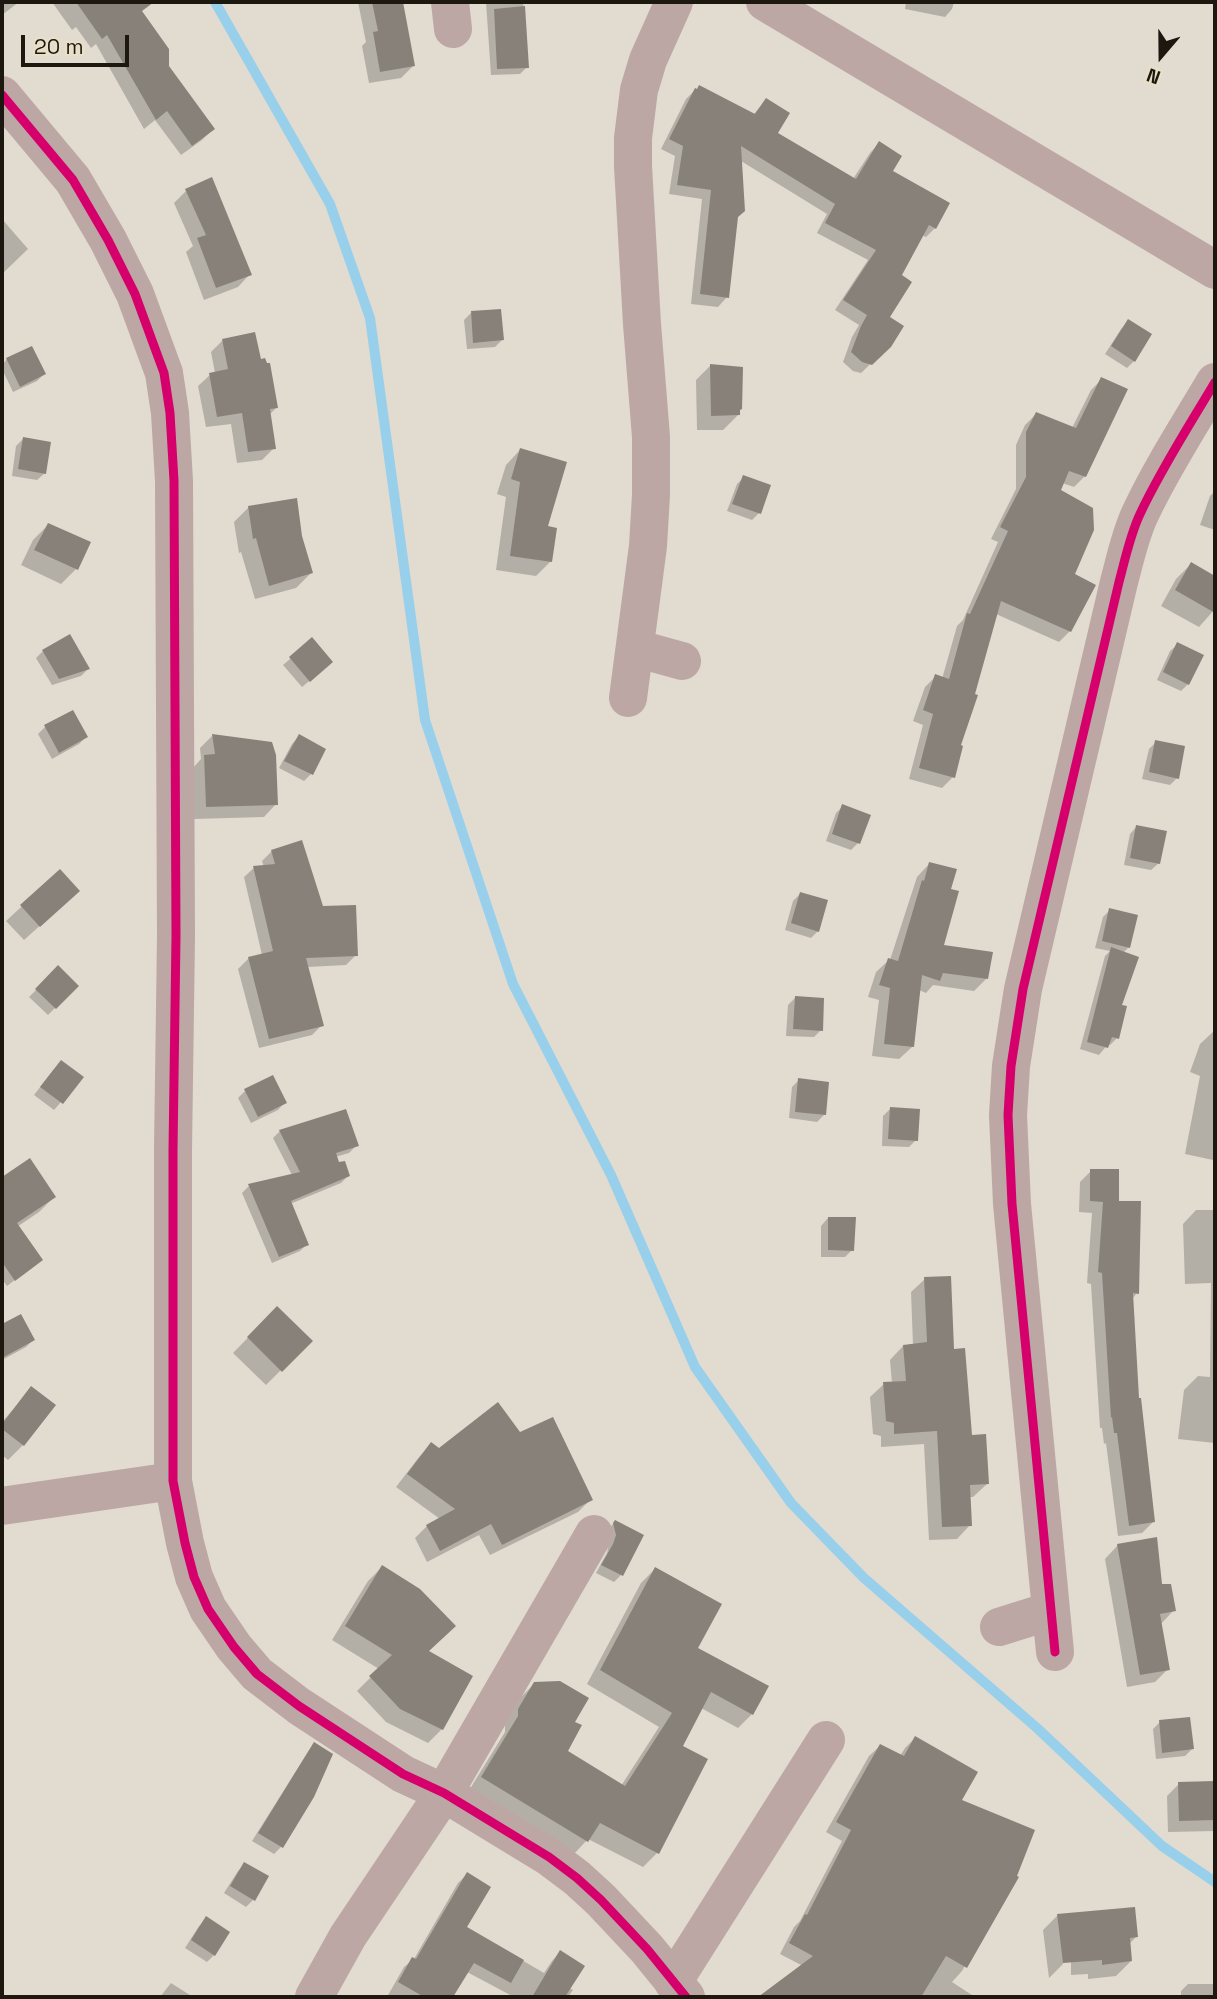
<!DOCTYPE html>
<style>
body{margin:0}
#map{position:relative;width:1217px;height:1999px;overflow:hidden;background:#e1dbd0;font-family:"Space Grotesk",sans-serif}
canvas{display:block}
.frame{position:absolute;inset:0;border:4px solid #1c1810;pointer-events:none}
.north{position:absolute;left:1126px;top:21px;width:70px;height:70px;-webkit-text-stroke:5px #e9dec8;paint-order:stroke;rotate:200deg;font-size:19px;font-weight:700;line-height:28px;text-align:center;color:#1c1810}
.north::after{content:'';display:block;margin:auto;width:24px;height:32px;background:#1c1810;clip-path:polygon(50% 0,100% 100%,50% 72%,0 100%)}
.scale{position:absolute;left:21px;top:35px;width:108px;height:32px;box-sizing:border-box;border:4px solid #1c1810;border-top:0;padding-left:9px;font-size:21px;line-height:24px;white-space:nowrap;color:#1c1810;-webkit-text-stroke:5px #e9dec8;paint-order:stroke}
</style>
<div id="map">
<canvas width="1217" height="1999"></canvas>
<div class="frame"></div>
<div class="north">N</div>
<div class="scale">20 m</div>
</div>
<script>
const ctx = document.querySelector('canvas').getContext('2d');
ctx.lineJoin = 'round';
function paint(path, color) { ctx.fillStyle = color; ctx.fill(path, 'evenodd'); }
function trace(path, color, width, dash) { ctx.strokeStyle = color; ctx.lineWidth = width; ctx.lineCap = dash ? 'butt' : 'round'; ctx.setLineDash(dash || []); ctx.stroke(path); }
const shadow = new Path2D(`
 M2 2H19L2 15Z
 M52 2H133L168 49 167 66 213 129 202 140 181 155 155 120 144 129 96 44 91 48 76 27 72 30Z
 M358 2H402L413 66 401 78 369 83 362 46 366 42Z
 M486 2H523L526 28 525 30 527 67 520 74 491 75Z
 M906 2H954L952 9 945 17 905 9Z
 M695 90 753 115 766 100 776 134 853 179 870 153 879 143 890 172 935 228 926 237 921 235 899 275 887 318 889 346 861 373 853 371 843 362 852 337 859 325 835 310 868 260 817 233 827 214 741 161 727 297 718 307 691 304 702 199 669 194 675 156 661 149 686 99Z
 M186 191 250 274 238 287 204 300 186 252 193 246 174 203Z
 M2 219 28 249 2 274Z
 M471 313 502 340 495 347 467 349 464 320Z
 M1128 322 1134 361 1127 368 1105 354 1121 329Z
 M222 341 259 361 276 408 269 415 274 448 262 460 237 463 231 424 206 427 198 386 210 375 215 373 211 352Z
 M7 359 44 374 37 381 13 392 2 369V365Z
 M711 365 738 411V415L723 430H697L696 380Z
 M1102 379 1085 476 1074 487 1062 483 1059 491 1073 574 1070 631 1059 642 996 614 959 746 953 777 942 788 909 779 923 725 913 721 925 687 936 676 942 679 957 626 963 620 998 542 991 539 1016 489V445L1025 425 1036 414 1072 428 1091 390Z
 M23 439 45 473 37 480 12 476 16 446Z
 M520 450 546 528 551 561 536 576 496 570 506 497 497 494 506 465Z
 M744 477 759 513 752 520 727 511 737 484Z
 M1215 491V530L1200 525 1210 496Z
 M249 507 300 537 311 573 296 588 255 599 241 552 239 553 234 522Z
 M48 525 76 569 61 584 21 565 33 540Z
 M1191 564 1215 578V609L1199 627 1161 606 1176 579Z
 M312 640 324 669 302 687 283 665Z
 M1178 644 1188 684 1181 691 1157 680 1170 651Z
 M43 651 88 669 81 676 52 685 36 658Z
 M45 727 86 737 79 744 52 759 38 734Z
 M212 736 276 804 264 817 194 819 192 769 201 759 200 748Z
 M299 736 311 774 304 781 279 768 292 744Z
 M1156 742 1177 778 1170 785 1142 779 1149 749Z
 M843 806 858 843 851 850 826 841 836 813Z
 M1137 826 1159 863 1151 870 1124 865 1130 834Z
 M272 851 356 955 346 965 307 967 322 1025 312 1035 259 1048 238 969 248 959 262 955 244 877 254 868 264 867 262 861Z
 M929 864 949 890 941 947 987 978 974 991 933 985 926 993 919 990 912 1047 899 1059 872 1056 879 1000 868 997 876 972 889 960H890L917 877Z
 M60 871 63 905 24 940 6 921Z
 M800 894 818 931 811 938 785 930 793 901Z
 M1110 910 1129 947 1123 953 1117 1038 1110 1045 1108 1044 1099 1055 1080 1049 1105 956 1110 951 1095 948 1103 917Z
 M58 968 77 986 48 1015 29 997Z
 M795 998 821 1030 814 1037 786 1036 788 1005Z
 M1215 1028V1157L1213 1160 1185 1154 1200 1076 1190 1072 1200 1044 1214 1031Z
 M54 1069 82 1078 54 1110 34 1095Z
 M799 1080 824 1115 817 1122 789 1118 792 1087Z
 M245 1091 285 1102 278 1110 251 1123 238 1098Z
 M890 1109 916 1140 909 1147 882 1146 883 1116Z
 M280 1131 357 1145 349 1153 335 1157 348 1176 341 1183 290 1204 307 1244 300 1251 272 1263 242 1193 249 1186 292 1175 273 1138Z
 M29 1160 54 1197 39 1212 2 1237V1179Z
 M1091 1171 1117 1203 1137 1293 1132 1299 1137 1400 1153 1522 1142 1533 1118 1536 1106 1443 1104 1444 1102 1428H1100L1091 1284 1087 1283 1092 1213 1079 1212 1080 1182Z
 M1196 1210H1215V1443L1178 1439 1184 1390 1198 1376 1210 1377 1211 1283 1185 1284 1183 1224Z
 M828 1218 852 1250 845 1257H821V1226Z
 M26 1239 41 1260 7 1286 2 1279V1256Z
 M925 1279 953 1351 970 1437 987 1484 973 1497H969L970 1525 957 1539 929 1540 924 1444 881 1447V1436L873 1434 870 1397 884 1384 892 1383 890 1360 903 1346 913 1345 911 1292Z
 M277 1308 310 1341 266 1385 233 1353Z
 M20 1316 33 1340 26 1347 2 1360V1326Z
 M32 1388 23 1445 8 1460 2 1455V1422Z
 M520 1434 591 1499 578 1512 490 1555 479 1535 427 1562 415 1538 427 1526 440 1519 396 1487 419 1457 431 1445 439 1451Z
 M615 1522 642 1536 621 1575 614 1582 596 1573 607 1553 609 1543 608 1529Z
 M1118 1545 1160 1586 1174 1610 1160 1625 1168 1669 1155 1682 1127 1687 1105 1559Z
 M382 1567 427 1652 442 1729 428 1743 386 1722 357 1691 379 1669 332 1640 368 1581Z
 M655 1569 696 1649 752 1714 738 1728 701 1708 681 1747 657 1853 643 1867 588 1839 573 1855 468 1792 505 1732V1725L520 1698 534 1684 572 1723 566 1752 621 1786 659 1727 587 1684 641 1583Z
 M1160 1722 1192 1749 1185 1756 1156 1759 1153 1729Z
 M915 1738 1016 1878 962 1971 952 1982 975 1997H761L803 1966 780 1954 794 1927 800 1921 842 1841 826 1832 869 1756 880 1746 900 1756 905 1748Z
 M315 1744 313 1796 281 1847 274 1854 252 1841 308 1752Z
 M1215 1783V1831L1168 1832 1167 1796 1179 1784Z
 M245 1864 267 1877 253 1900 246 1907 224 1893 238 1871Z
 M467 1874 465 1927 544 1973 552 1961 560 1952 569 1988 573 1990 568 1997H514L467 1972 451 1997H387L404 1967 414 1959 458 1883Z
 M1058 1915 1136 1937 1129 1944 1131 1961 1116 1976 1088 1979V1974L1071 1975V1951L1062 1965 1049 1978 1043 1930Z
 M206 1919 214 1955 207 1962 185 1948 199 1926Z
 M171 1983 193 1997H160Z
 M1188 1984H1215V1997H1181V1991Z`);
const stream = new Path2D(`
 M215 2 330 204 370 318 425 720 513 984 611 1175 695 1367 791 1503 864 1578 1037 1728 1162 1846 1215 1882`);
const building = new Path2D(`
 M76 2H154L142 11 169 49V66L215 129 192 146 167 111 156 120 107 35 102 39Z
 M372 2H403L415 66 380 72 373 32 378 31Z
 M525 6 529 68 497 69 494 9Z
 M699 85 755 114 766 98 790 113 778 133 856 179 879 141 902 156 893 171 950 203 936 229 929 225 902 275 912 282 890 317 904 326 891 347 872 365 862 362 851 352 861 326 867 315 843 300 876 250 825 223 835 204 741 146 745 211 738 217 729 298 700 294 711 190 677 185 683 146 669 139 695 88 697 89Z
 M212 177 252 275 216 288 197 238 206 235 185 189Z
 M501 309 504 340 473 343 471 311Z
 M1128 319 1152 334 1135 362 1111 346Z
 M255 332 261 359 265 358 267 363H270L278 408 270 409 276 449 248 452 242 413 217 417 209 373 228 369 222 339Z
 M32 346 46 374 20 387 6 358Z
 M710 364 743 367 742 409 740 410V415L711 416Z
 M1101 377 1128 389 1086 477 1069 471 1061 490 1093 508 1094 530 1075 574 1096 585 1071 632 1001 601 975 694 978 695 961 745 963 746 955 778 919 768 933 714 923 710 935 674 949 679 967 613 970 614 1008 531 1000 527 1026 477V432L1036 412 1076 428Z
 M23 437 51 442 46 474 18 469Z
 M520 448 567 462 548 526 557 528 552 562 510 556 520 482 511 479Z
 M743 475 771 485 761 514 732 504Z
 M297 498 302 536 313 573 269 586 256 538 253 539 248 506Z
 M48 523 91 542 78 570 34 550Z
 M1191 562 1215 576V613L1175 590Z
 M70 634 90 669 59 679 42 650Z
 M312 637 333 662 310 682 289 657Z
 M1177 642 1204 655 1189 685 1163 672Z
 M73 710 88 737 59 753 44 725Z
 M212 734 272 742 276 755 278 805 206 807 204 755 215 754Z
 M299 734 326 749 313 775 284 761Z
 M1155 740 1185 746 1179 779 1149 772Z
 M842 804 871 815 860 844 832 834Z
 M1136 825 1167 831 1160 864 1130 858Z
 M302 840 323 906 356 905 358 956 306 958 324 1026 269 1039 248 957 273 951 253 866 275 864 271 850Z
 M929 862 957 869 951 889 959 891 944 945 993 952 988 979 943 973 940 981 922 975 914 1047 884 1044 890 988 879 985 888 958 898 961 922 880 924 881Z
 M60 869 80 891 40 927 20 905Z
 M800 892 828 900 819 932 791 923Z
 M1109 908 1138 915 1130 948 1102 941Z
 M1111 947 1139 957 1122 1005 1127 1006 1119 1039 1112 1037 1108 1048 1087 1042Z
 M58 965 79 986 56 1009 35 989Z
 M795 996 824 998 823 1031 793 1029Z
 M61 1060 84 1077 63 1104 40 1087Z
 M273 1075 287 1103 258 1117 244 1089Z
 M798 1078 829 1082 826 1115 795 1112Z
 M890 1107 920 1109 918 1141 888 1139Z
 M346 1109 359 1146 336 1153 339 1162 345 1161 350 1176 291 1201 309 1245 279 1257 248 1184 300 1172 279 1130Z
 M30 1158 56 1197 17 1223 43 1260 15 1281 2 1262V1177Z
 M1090 1169H1119V1201H1141L1139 1294 1133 1293 1139 1398H1141L1155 1522 1129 1526 1117 1433H1114L1112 1417 1111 1418 1102 1273 1098 1272 1103 1202 1090 1201Z
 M828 1217H856L854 1251 828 1250Z
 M951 1276 954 1349 965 1348 972 1435 986 1434 989 1484 970 1485 972 1526 942 1527 937 1431 894 1434V1423L886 1421 883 1382 906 1381 903 1345 927 1342 924 1277Z
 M277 1306 313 1341 282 1372 247 1337Z
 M21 1314 35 1340 2 1358V1324Z
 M31 1386 56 1405 24 1446 2 1429V1424Z
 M498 1402 520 1432 553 1417 593 1500 502 1545 491 1524 440 1551 426 1525 455 1509 407 1474 431 1442 439 1448Z
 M615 1520 644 1535 623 1576 601 1565 613 1544 616 1535 613 1523Z
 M1157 1537 1162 1584H1171L1176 1611 1160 1614 1170 1670 1140 1675 1117 1544Z
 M382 1565 420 1589 456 1626 429 1651 473 1676 443 1730 400 1709 369 1676 392 1655 345 1626Z
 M655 1567 722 1604 698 1648 769 1686 753 1715 711 1692 683 1746 708 1759 659 1854 600 1823 588 1842 481 1777 518 1716V1709L534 1682 560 1681 589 1698 575 1722 582 1725 568 1751 625 1786 672 1713 600 1670Z
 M1190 1717 1194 1749 1162 1753 1159 1720Z
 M915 1736 978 1772 962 1800 1035 1830 1017 1876 1019 1877 967 1968 946 1956 921 1997H758L813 1956 789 1943 805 1914 807 1915 851 1830 836 1822 880 1744 904 1756Z
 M314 1742 333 1754 314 1797 283 1848 258 1833Z
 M1215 1781V1820L1179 1821 1178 1782Z
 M244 1862 269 1876 255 1901 230 1886Z
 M467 1872 491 1887 467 1927 524 1960 511 1983 474 1963 453 1997H424L398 1982 412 1957 416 1959Z
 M1135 1907 1138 1937 1130 1938 1132 1961 1102 1965V1960L1063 1963 1057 1914Z
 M206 1916 230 1932 215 1956 191 1940Z
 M560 1950 585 1966 565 1997H532Z`);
const minor = new Path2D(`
 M450 2 453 29
 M765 2 1215 270
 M2 95 73 180 108 240 135 294 164 373 170 413 174 481 176 936 173 1150V1481L185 1543 194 1577 208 1609 234 1647 257 1674 299 1706 403 1774 444 1793 549 1857 577 1878 601 1900 647 1949 686 1997
 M635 648 682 661
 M628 698 648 546 651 495V437L642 324 633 166V138L639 90 648 60 674 2
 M2 1506 173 1481
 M999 1627 1050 1611
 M1055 1652 1012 1204 1008 1115 1011 1066 1023 989 1119 582C1125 560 1130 535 1140 514 1161 469 1189 426 1215 382
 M673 1982 826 1740
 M314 1997 348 1936 444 1793 594 1534`);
const cycleway = new Path2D(`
 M2 95 73 180 108 240 135 294 164 373 170 413 174 481 176 936 173 1150V1481L185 1543 194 1577 208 1609 234 1647 257 1674 299 1706 403 1774 444 1793 549 1857 577 1878 601 1900 647 1949 686 1997
 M1055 1652 1012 1204 1008 1115 1011 1066 1023 989 1119 582C1125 560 1130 535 1140 514 1161 469 1189 426 1215 382`);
paint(shadow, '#0003');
trace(stream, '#98d0eb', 10);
paint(building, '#87817a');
trace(minor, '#bca7a5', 38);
trace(cycleway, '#d6006c', 9);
</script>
